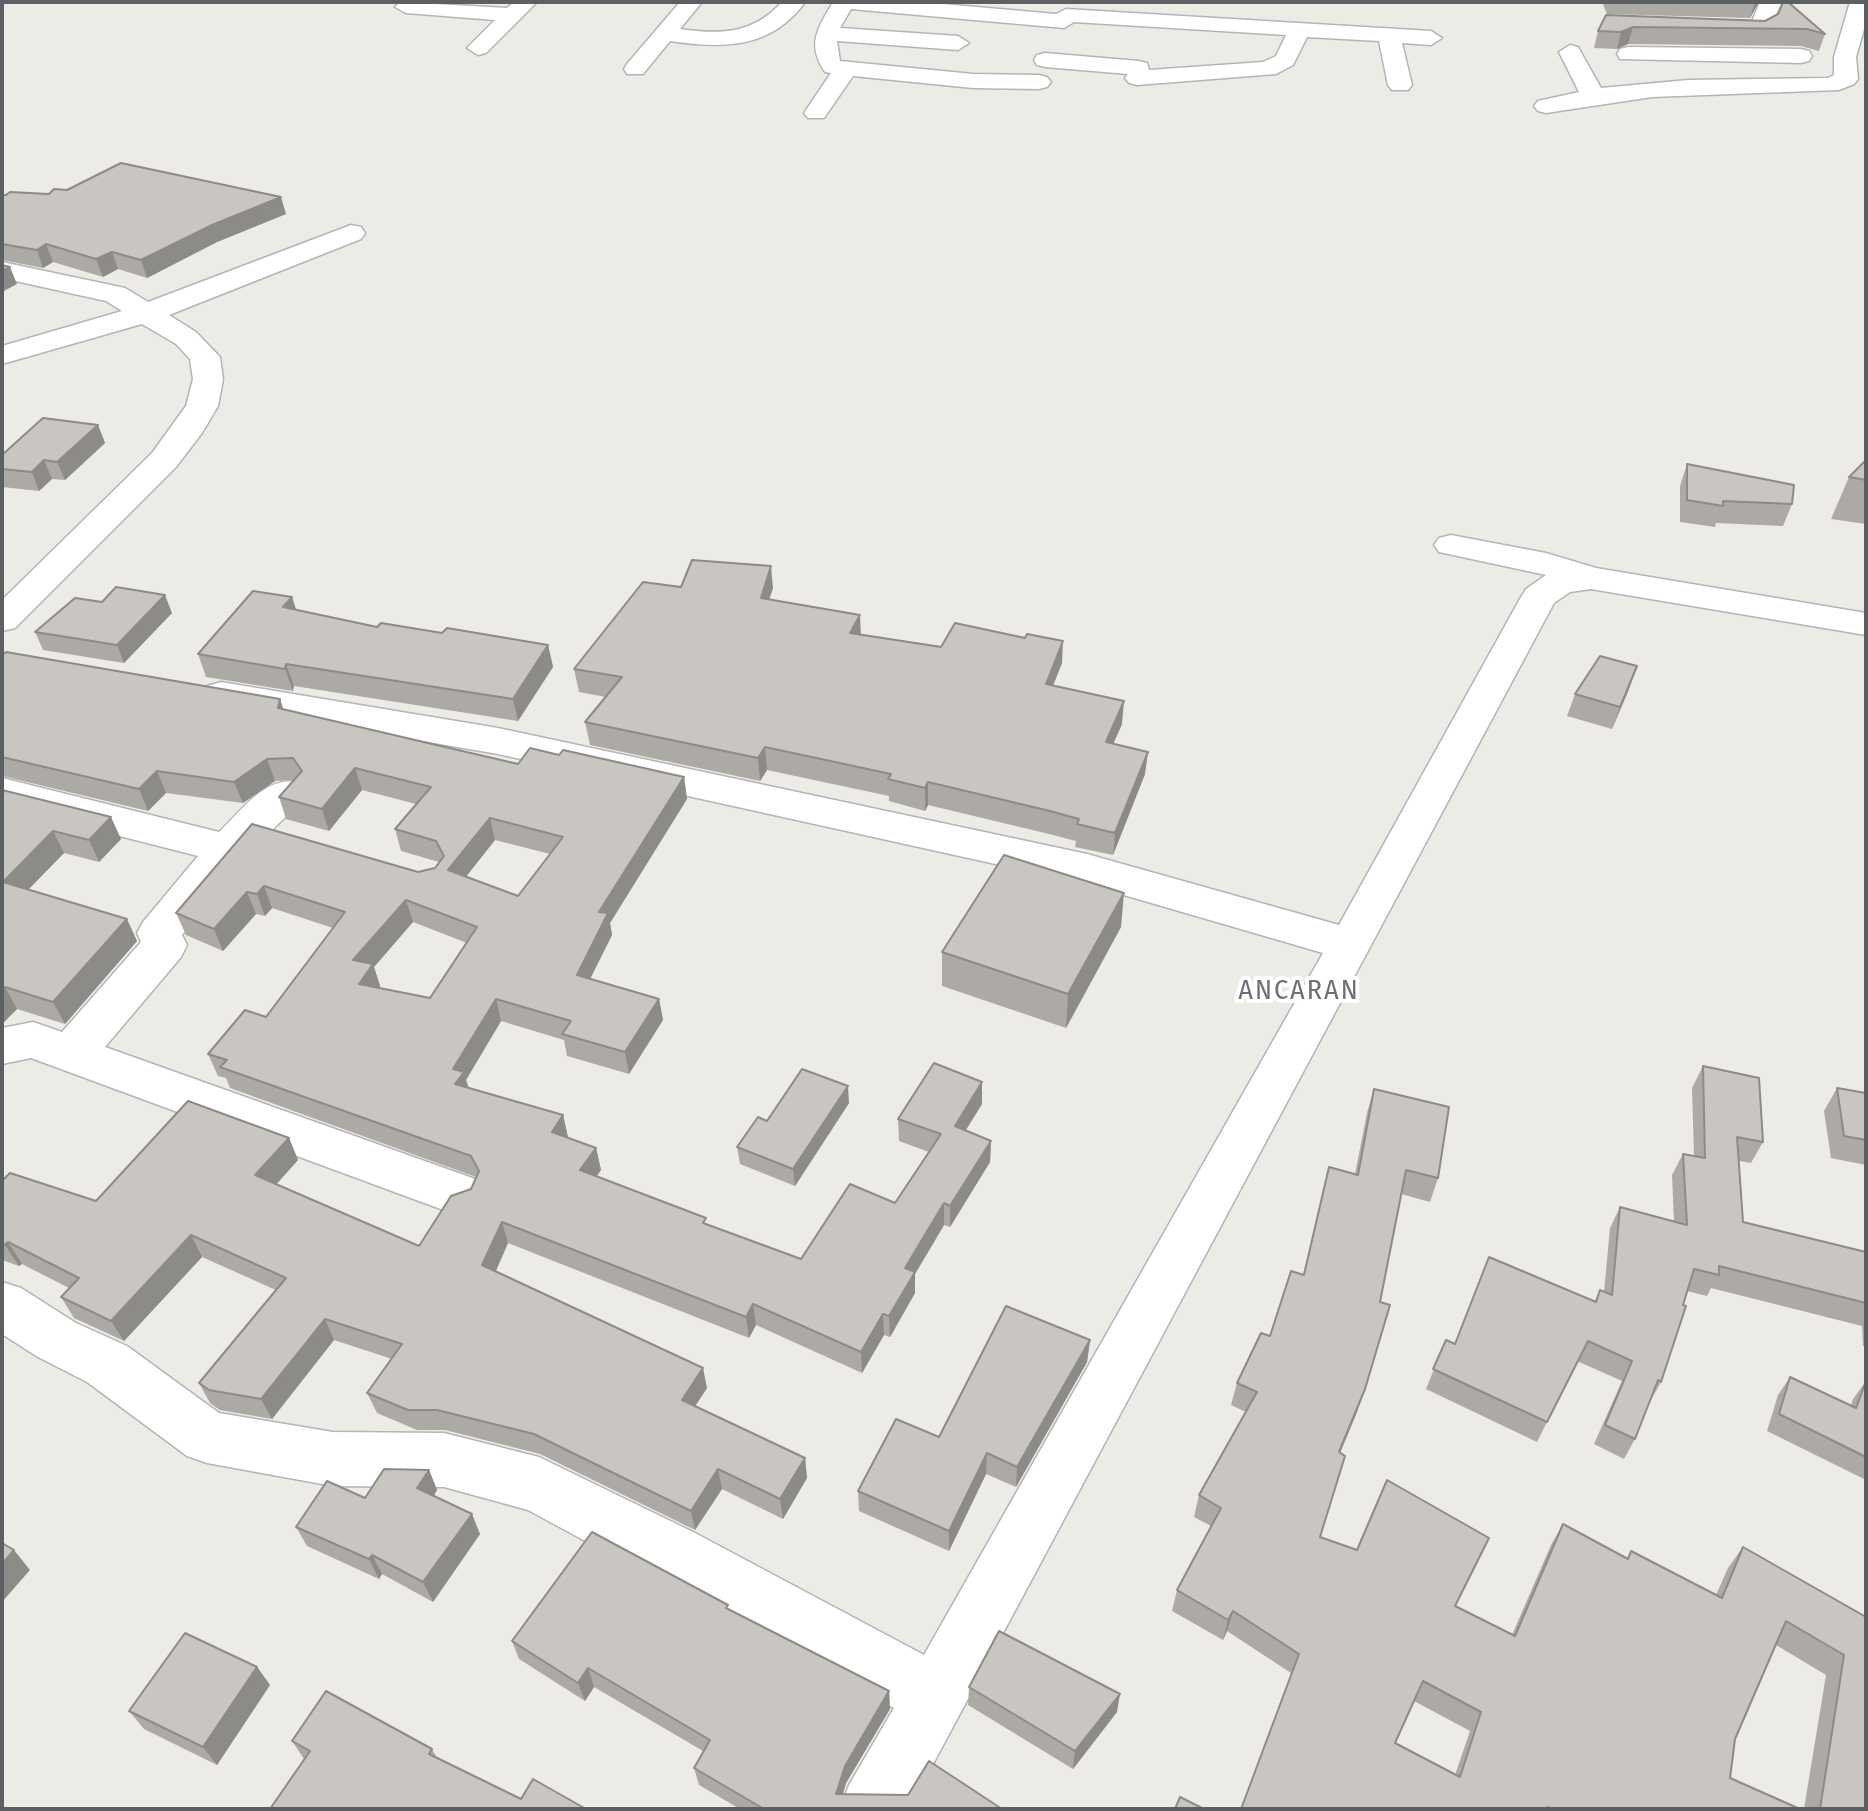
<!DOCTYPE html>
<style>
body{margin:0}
#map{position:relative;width:1868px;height:1811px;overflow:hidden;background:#edebe5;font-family:"Fira Sans Condensed",sans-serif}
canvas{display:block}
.frame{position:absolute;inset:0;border:4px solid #5c6063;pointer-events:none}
</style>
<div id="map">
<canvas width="1868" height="1811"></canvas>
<div class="frame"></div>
</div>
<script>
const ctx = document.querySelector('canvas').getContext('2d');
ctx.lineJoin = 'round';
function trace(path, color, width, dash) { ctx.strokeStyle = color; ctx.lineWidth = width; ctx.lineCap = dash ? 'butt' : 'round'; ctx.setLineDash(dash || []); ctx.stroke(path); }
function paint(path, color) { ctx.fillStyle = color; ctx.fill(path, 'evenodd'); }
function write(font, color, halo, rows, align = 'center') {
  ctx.font = font + ' "Fira Sans Condensed",sans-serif'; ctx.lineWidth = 8; ctx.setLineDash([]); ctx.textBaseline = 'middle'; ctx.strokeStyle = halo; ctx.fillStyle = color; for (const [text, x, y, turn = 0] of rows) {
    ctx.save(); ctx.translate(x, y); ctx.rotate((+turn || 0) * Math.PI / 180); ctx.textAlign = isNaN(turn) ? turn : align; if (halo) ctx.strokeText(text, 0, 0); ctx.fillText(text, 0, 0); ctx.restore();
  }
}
const street = new Path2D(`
 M400 2 507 8 514 2H537L486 53 478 55 467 48 495 20 406 13 395 7Z
 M680 2H702L680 29C721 35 753 34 782 2H805C771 49 723 49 670 41L643 74H627L624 69 627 64Z
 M833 2H920L1056 14 1066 9 1431 31 1442 38 1431 45 1402 43 1412 85 1408 90H1392L1388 85 1379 41 1307 37 1293 65 1276 74 1137 85 1129 83 1125 78 1128 74 1045 67 1037 65 1034 60 1037 55 1045 53 1139 61 1147 63 1149 70 1263 62 1276 56 1286 35 1074 22 1064 28 851 9 840 28 958 36 969 43 958 50 837 41 840 61 973 74 1039 75 1047 77 1051 82 1047 87 1039 89 973 88 853 76 824 118H808L804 113 831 73 825 72C806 44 818 28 833 2Z
 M1760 2H1782L1768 33 1707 34 1696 27 1707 20 1752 21Z
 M1850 2H1866V22L1856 57 1858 79 1854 84 1839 90 1652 97 1546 113 1538 111 1534 106 1538 101 1579 92 1559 52 1570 45 1578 47 1601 88 1688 80 1828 78 1834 75V57Z
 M1628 47 1801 49 1809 51 1812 56 1809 61 1801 63 1620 59 1617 54 1620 49Z
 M351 225 361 227 365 233 361 239 169 315 196 332 220 357 223 379 218 406 202 433 176 467 15 628 2 631V600L152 453 186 406 193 379 190 359 176 344 142 324 2 364V346L122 311 106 301 2 278V262L125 288 148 302Z
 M1451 535 1546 553 1596 568 1866 613V635L1591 589 1570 592 1554 603 909 1809H840L849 1785 894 1708 528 1510 444 1487 333 1486 207 1463 187 1456 87 1382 38 1357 2 1334V1282L21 1288 76 1323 127 1346 219 1413 333 1432 444 1433 539 1457 695 1533 924 1655 1323 953 1086 884 498 754 221 706 207 702 202 694 207 686 221 682 498 728 1087 854 1339 925 1521 597 1526 589 1546 575 1439 552 1434 545 1439 538Z
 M2 778 219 832C242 811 265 774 300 783L306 793 300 803 242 859 182 935 187 945 181 957 105 1047 475 1179 483 1194 475 1209 457 1215 31 1058 2 1064V1028L33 1022 62 1032 141 942 137 933 143 922 198 856 2 806Z`);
const wall = new Path2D(`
 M1602 2H1759L1750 18 1607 14Z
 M1778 14 1825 34 1819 51 1801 46 1628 44 1617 49 1594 48 1598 31 1606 15 1765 21Z
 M2 195 286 214 217 242 147 278 118 269 103 277 53 262 43 268 2 260Z
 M98 425 105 443 65 480 52 479 39 491 2 487V455Z
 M1866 460V524L1831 519 1849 477Z
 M1687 464 1792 504 1783 526 1716 523 1715 527 1680 522V486Z
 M681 587 773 588 769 600 861 635 1062 663 1053 685 1122 724 1113 744 1145 774 1113 855 1075 847 1076 841 1049 834 928 805 925 811 889 801V796L767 770 760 781 590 745 585 722 606 697 579 692 574 669Z
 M292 597 296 610 377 627 548 645 553 667 518 721 294 686 293 691 206 677 198 654Z
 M102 602 172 613 124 663 43 650 35 632Z
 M2 655 283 710 518 764 559 755 684 777 687 799 610 923 612 935 590 979 659 999 663 1020 629 1074 567 1056 564 1040 501 1021 466 1080 469 1088 563 1115 568 1138 596 1148 601 1170 596 1176 707 1224 801 1259 895 1203 929 1152 899 1141 898 1119 982 1082V1104L965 1130 991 1141 990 1162 950 1227 944 1225 915 1274V1293L890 1337 884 1335 862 1373 756 1325 749 1338 508 1243 496 1271 707 1388 695 1406 805 1458 807 1478 783 1519 722 1489 695 1530 540 1454 445 1430H417L377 1413 367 1393 392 1359 334 1340 272 1419 220 1410 210 1403 199 1383 276 1290 202 1257 124 1341 74 1318 61 1297 69 1288 22 1264 19 1266 2 1260V1181L96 1201 289 1138 298 1160 276 1184 419 1246 471 1189 476 1177 230 1088 226 1078 218 1076 208 1054 266 1017 333 928 272 908 265 916 256 914 223 951 186 935 176 913 252 824 418 872 435 868 439 862 401 851 395 829 416 804 362 790 329 831 286 819 279 797 294 780 275 781 243 803 166 793 148 811 2 776ZM495 840 550 854 518 896 466 876ZM413 922 467 943 430 998 379 988 380 986 374 967Z
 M1629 689 1612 729 1567 716 1575 694Z
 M2 790 121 839 99 862 64 853 28 890 137 941 65 1024 17 1009 2 1024Z
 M1121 927 1066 1028 942 986V952Z
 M1866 934V981L1864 980V937Z
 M1703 1066 1763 1142 1751 1163 1739 1161 1743 1222 1866 1252V1347L1863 1346 1862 1326 1711 1288 1707 1296 1687 1291 1661 1382 1650 1402 1635 1439 1624 1459 1594 1444 1622 1381 1577 1361 1537 1442 1426 1389 1446 1340 1455 1344 1594 1302 1600 1290 1604 1292 1610 1228 1620 1207 1674 1222 1672 1175 1683 1154 1694 1156 1692 1088Z
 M1837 1088 1866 1093V1165L1831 1158 1824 1111Z
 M1374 1089 1438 1178 1430 1202 1401 1194 1357 1412 1340 1453 1320 1537 1512 1635 1551 1545 1563 1524 1627 1558 1631 1551 1716 1595 1728 1568 1743 1547 1866 1616V1809H1804L1826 1675 1776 1645 1735 1739 1730 1778 1800 1809H1241L1291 1673 1227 1631 1223 1640 1172 1611 1177 1590 1211 1526 1194 1517 1199 1495 1246 1412 1231 1405 1237 1383 1270 1336 1303 1275 1329 1167 1355 1174 1367 1113ZM1414 1701 1470 1731 1455 1775 1395 1743Z
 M849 1103 795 1186 740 1164 737 1147 767 1121Z
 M1090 1340 1087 1362 1016 1487 986 1474 949 1551 859 1511 858 1491Z
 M1790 1377 1851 1405 1853 1399 1866 1381V1480L1767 1431 1778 1395Z
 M429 1470 437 1490 434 1496 480 1534 433 1602 382 1574 379 1579 307 1546 296 1527Z
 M729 1610 889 1691 890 1709 846 1783 843 1794 1002 1809H740L699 1785 694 1768 703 1751 594 1687 585 1701 519 1659 512 1641Z
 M257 1667 270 1685 217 1765 144 1729 129 1711Z
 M969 1687 1117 1712 1073 1769 968 1705Z
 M292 1741 432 1749 437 1758 521 1799 270 1809 304 1759Z`);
const shadedWall = new Path2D(`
 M1755 2H1759L1750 18Z
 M1633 27 1628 44 1617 49 1621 32Z
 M281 197 286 214 217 242 147 278 141 260 212 225Z
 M46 244 53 262 43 268 37 250Z
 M112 252 118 269 103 277 96 259Z
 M10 267 17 284 2 292V271Z
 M98 425 105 443 65 480 57 462Z
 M44 460 52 479 39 491 32 472Z
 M771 566 773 588 762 621 761 598Z
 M165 595 172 613 124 663 117 645Z
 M292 597 299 619 283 607Z
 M860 615 861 638 850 633Z
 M1063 641 1062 663 1045 706 1046 684Z
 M548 645 553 667 518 721 513 699Z
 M286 664 294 686 293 691 285 669Z
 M1637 666 1629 689 1612 729 1620 707Z
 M280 699 287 720 278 708Z
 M1124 701 1122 724 1104 765 1106 742Z
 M765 747 767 770 760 781 758 758Z
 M1148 752 1145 774 1113 855 1115 833Z
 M267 759 275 781 243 803 234 782Z
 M355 768 362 790 329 831 322 809Z
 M157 771 166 793 148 811 139 789Z
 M684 777 687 799 610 923 612 935 581 997 577 975 599 912Z
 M928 782V805L925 811V788Z
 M111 817 121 839 99 862 89 840Z
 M490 818 495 840 454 892 448 870Z
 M53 831 64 853 14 904 3 882Z
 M264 886 272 908 265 916 257 894Z
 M247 892 256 914 223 951 214 929Z
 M1124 893 1121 927 1066 1028 1068 994Z
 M406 900 413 922 374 967 380 986 367 1006 353 960Z
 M127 919 137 941 65 1024 53 1002Z
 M5 987 17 1009 2 1024V990Z
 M496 999 501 1021 466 1080 470 1094 455 1084 453 1069Z
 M659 999 663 1020 629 1074 625 1052Z
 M982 1082V1104L955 1148V1126Z
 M848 1086 849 1103 795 1186 793 1169Z
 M563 1115 568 1137 558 1153 552 1132Z
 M289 1138 298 1160 265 1197 255 1175Z
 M991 1141 990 1162 950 1227V1206Z
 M596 1148 601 1170 586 1192 580 1170Z
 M944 1203V1225L915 1274V1293L890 1337 889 1316 905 1268Z
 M502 1222 508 1243 489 1286 482 1265Z
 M191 1235 202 1257 124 1341 111 1321Z
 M8 1242 22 1264 19 1266 5 1245Z
 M753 1304 756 1325 749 1338 746 1317Z
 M883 1314 884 1335 862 1373 861 1352Z
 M325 1319 334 1340 272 1419 261 1399Z
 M1090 1340 1087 1362 1016 1487 1017 1467Z
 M703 1368 707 1388 686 1420 682 1400Z
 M1365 1389 1357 1412 1331 1474 1339 1452Z
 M987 1453 986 1474 949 1551V1531Z
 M805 1458 807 1478 783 1519 780 1499Z
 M718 1469 722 1489 695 1530 691 1511Z
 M429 1470 437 1490 426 1508 417 1488Z
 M472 1514 480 1534 433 1602 423 1582Z
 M14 1550 30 1570 2 1602V1564Z
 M372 1555 382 1574 379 1579 369 1559Z
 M1233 1611 1227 1631 1223 1640 1228 1620Z
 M257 1667 270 1685 217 1765 203 1747Z
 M588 1668 594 1687 585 1701 578 1683Z
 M889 1691 890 1709 846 1783 838 1809 836 1794 845 1766Z
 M1120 1694 1117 1712 1073 1769 1075 1751Z`);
const building = new Path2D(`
 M1783 2H1788L1825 34 1807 29 1633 27 1621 32 1598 31 1606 15 1765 21 1778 14Z
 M121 163 281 197 212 225 141 260 112 252 96 259 46 244 37 250 2 244V195H6L10 192 49 194 54 189 67 190Z
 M2 265 10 267 2 271Z
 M43 418 98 425 57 462 44 460 32 472 2 469V455Z
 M1866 460V480L1849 477Z
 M1687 464 1794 485 1792 504 1723 501V506L1687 500Z
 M692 560 771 566 761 598 860 615 850 633 941 647 955 623 1025 638 1027 634 1063 641 1046 684 1124 701 1106 742 1148 752 1115 833 1077 824 1079 819 1050 811 928 782 925 788 888 779 891 774 765 747 758 758 585 722 622 677 574 669 643 582 681 587Z
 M116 587 165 595 117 645 35 632 75 598 102 602Z
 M253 591 292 597 283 607 377 627 381 623 442 633 447 628 548 645 513 699 286 664 285 669 198 654Z
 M6 652 280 699 278 708 518 764 530 748 559 755 563 750 684 777 599 912 608 913 577 975 659 999 625 1052 562 1034 571 1021 496 999 453 1069 464 1072 455 1084 563 1115 552 1132 596 1148 580 1170 706 1218 703 1223 801 1259 850 1184 895 1203 941 1134 898 1119 934 1063 982 1082 955 1126 991 1141 950 1206 944 1203 905 1268 915 1272 889 1316 883 1314 861 1352 753 1304 746 1317 502 1222 482 1265 703 1368 682 1400 805 1458 780 1499 718 1469 691 1511 534 1434 437 1410H408L367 1393 402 1344 325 1319 261 1399 209 1390 199 1383 286 1278 191 1235 111 1321 61 1297 79 1278 8 1242 5 1245 2 1244V1181L10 1173 96 1201 188 1101 289 1138 255 1175 419 1246 451 1196 471 1189 479 1171 471 1156 220 1067 227 1060 208 1054 245 1010 266 1017 345 912 264 886 257 894 247 892 214 929 176 913 252 824 418 872 435 868 444 856 436 841 395 829 431 787 355 768 322 809 279 797 302 771 293 758 267 759 234 782 157 771 139 789 2 757V655ZM490 818 563 837 518 896 448 870ZM406 900 477 927 430 998 359 984 373 964 353 960Z
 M1600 656 1637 666 1620 707 1575 694Z
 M2 790 111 817 89 840 53 831 3 882 127 919 53 1002 5 987 2 990Z
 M1004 855 1124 893 1068 994 942 952Z
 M1703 1066 1759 1078 1763 1142 1737 1137 1743 1222 1866 1252V1303L1719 1266V1275L1694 1269 1683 1305 1686 1306 1661 1382 1658 1380 1635 1439 1605 1425 1632 1361 1588 1341 1547 1422 1433 1369 1446 1340 1455 1344 1489 1257 1596 1302 1600 1290 1612 1295 1620 1207 1687 1225 1683 1154 1705 1158Z
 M802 1069 848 1086 793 1169 737 1147 758 1117 767 1121Z
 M1837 1088 1866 1093V1140L1844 1136Z
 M1374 1089 1449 1107 1438 1178 1406 1170 1380 1302 1390 1305 1365 1389 1339 1452 1345 1456 1320 1537 1357 1550 1387 1480 1489 1538 1455 1606 1515 1636 1563 1524 1628 1559 1631 1551 1722 1598 1743 1547 1866 1617V1809H1820L1844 1655 1786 1621 1735 1739 1730 1778 1800 1809H1552L1548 1807 1547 1809H1241L1299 1654 1233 1611 1228 1620 1177 1590 1221 1508 1199 1495 1257 1392 1237 1383 1261 1333 1270 1336 1291 1271 1304 1275 1329 1167 1358 1175ZM1423 1681 1481 1712 1460 1777 1395 1743Z
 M1006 1306 1090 1340 1017 1467 987 1453 949 1531 858 1491 896 1419 939 1437Z
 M1790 1377 1856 1408 1866 1381V1457L1779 1414Z
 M384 1469 429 1470 417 1488 472 1514 423 1582 372 1555 369 1559 296 1527 327 1481 365 1498Z
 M592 1532 728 1605 726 1608 889 1691 845 1766 836 1794 908 1795 929 1761 1002 1809H764L694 1768 710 1740 588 1668 578 1683 512 1641Z
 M2 1543 14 1550 2 1564Z
 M999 1631 1120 1694 1075 1751 969 1687Z
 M185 1633 257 1667 203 1747 129 1711Z
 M326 1691 432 1749 429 1754 521 1799 533 1779 586 1809H270L310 1751 292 1741Z
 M1180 1797 1204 1809H1175Z`);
const quarterNames = [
 ["ANCARAN",1299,991]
];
trace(street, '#b2b5b8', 3);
paint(street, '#fff');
paint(wall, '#adaaa6');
paint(shadedWall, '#8d8b87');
paint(building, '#c9c6c1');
trace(building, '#8d8b87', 2);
ctx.letterSpacing = '2px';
write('28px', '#6e7275', '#fff', quarterNames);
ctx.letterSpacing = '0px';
</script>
